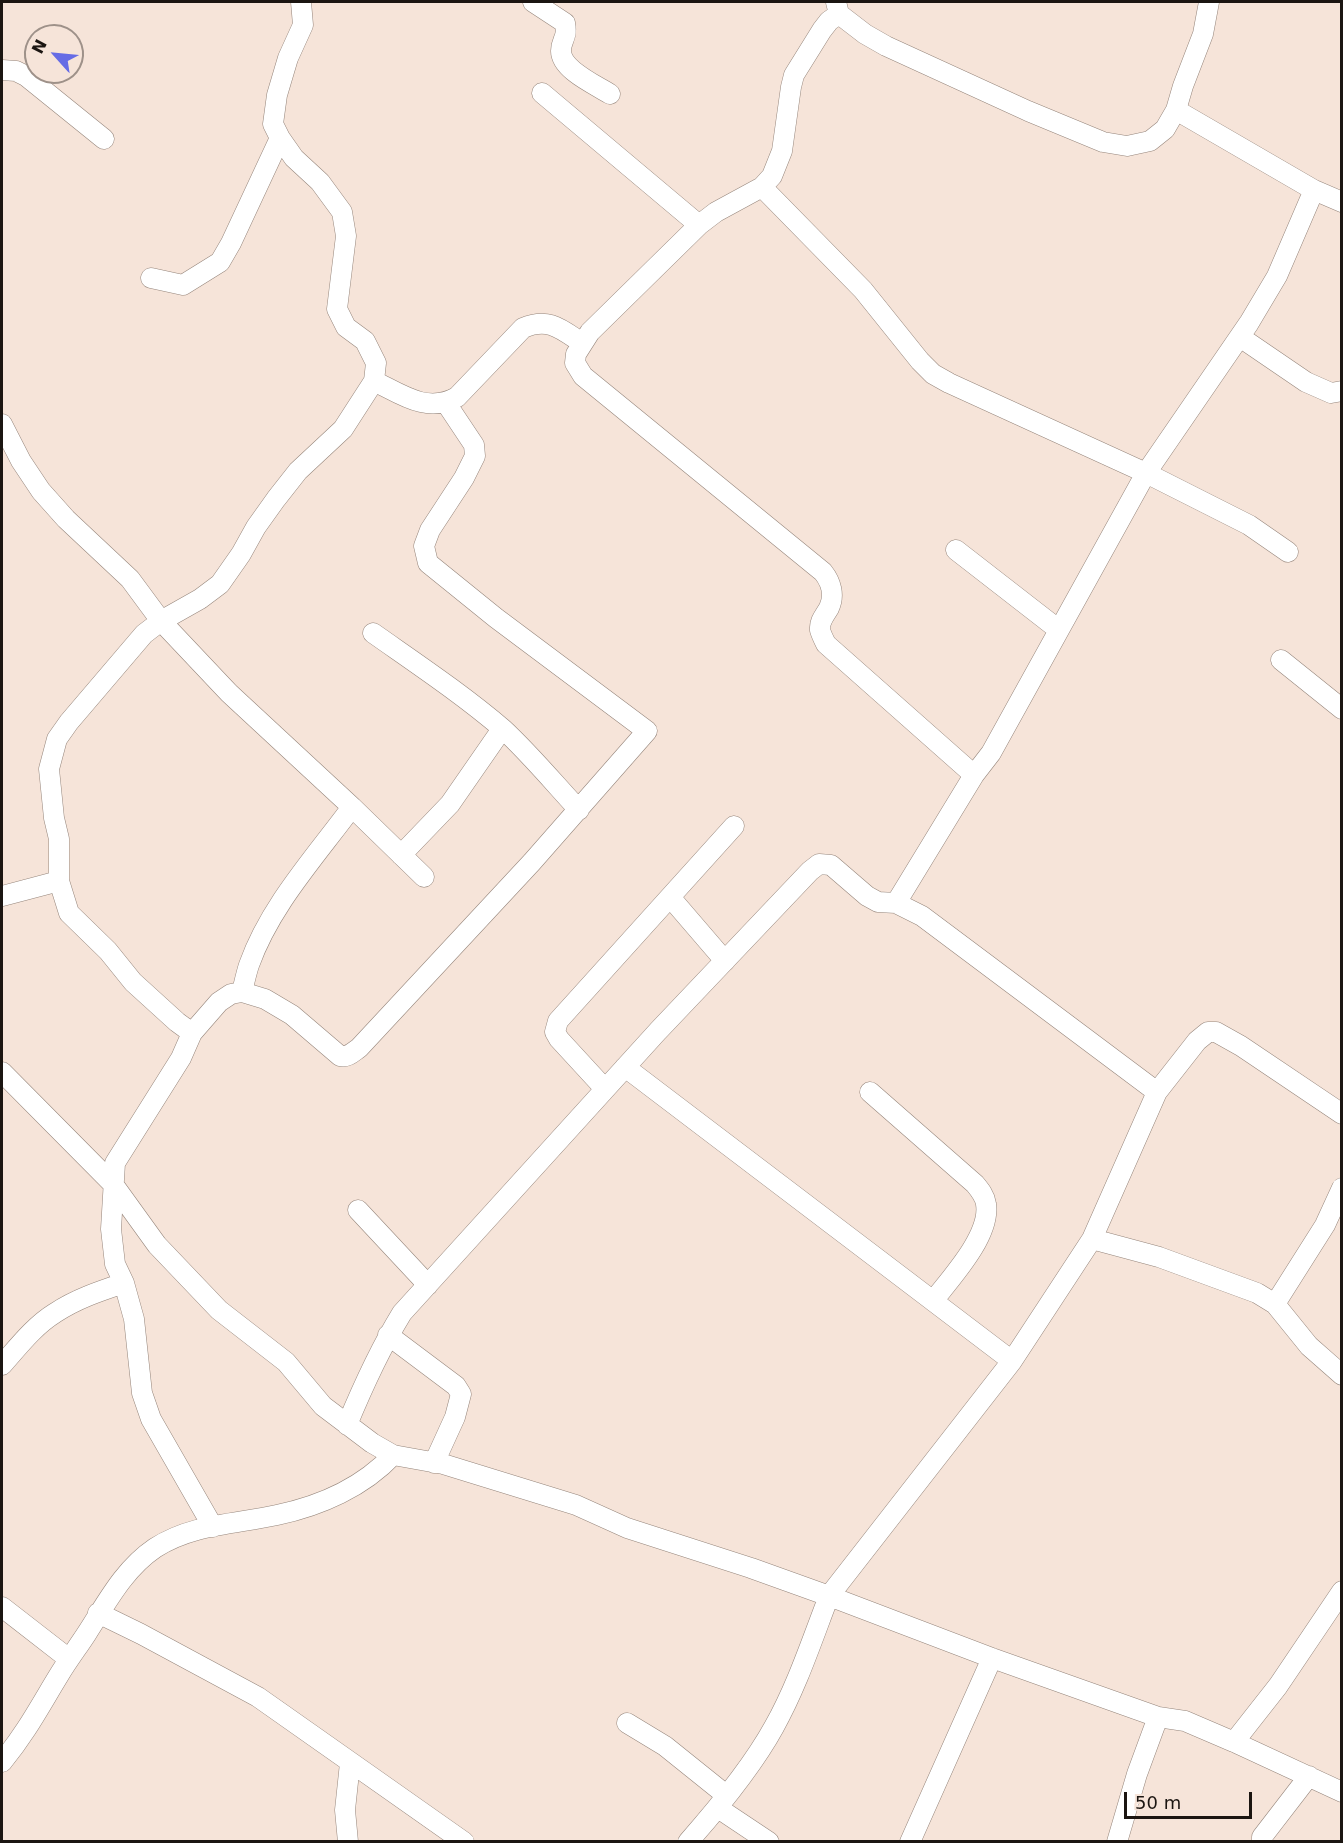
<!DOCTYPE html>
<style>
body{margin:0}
#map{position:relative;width:1343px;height:1843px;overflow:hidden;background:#f6e4d9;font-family:"DejaVu Sans",sans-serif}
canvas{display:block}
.frame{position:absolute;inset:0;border:3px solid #1b1511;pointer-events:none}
.north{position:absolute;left:24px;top:24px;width:60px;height:60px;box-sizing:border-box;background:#f6e4d9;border:2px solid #9e9189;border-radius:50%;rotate:297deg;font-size:16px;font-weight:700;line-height:24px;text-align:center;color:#1b1511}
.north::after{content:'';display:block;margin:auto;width:21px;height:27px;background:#666ce5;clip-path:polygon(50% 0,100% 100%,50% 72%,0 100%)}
.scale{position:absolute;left:1124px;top:1792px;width:128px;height:27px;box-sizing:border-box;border:3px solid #1b1511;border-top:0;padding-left:8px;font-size:18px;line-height:21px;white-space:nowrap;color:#1b1511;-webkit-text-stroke:4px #f6e4d9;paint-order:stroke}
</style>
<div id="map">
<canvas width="1343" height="1843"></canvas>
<div class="frame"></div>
<div class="north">N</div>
<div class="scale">50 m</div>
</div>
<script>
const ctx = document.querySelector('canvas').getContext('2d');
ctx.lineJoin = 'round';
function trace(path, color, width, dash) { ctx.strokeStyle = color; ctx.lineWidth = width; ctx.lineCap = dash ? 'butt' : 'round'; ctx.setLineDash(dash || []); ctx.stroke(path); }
const street = new Path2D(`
 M533 2 565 23C568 39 561 39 561 51 561 70 596 85 610 94
 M836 2 839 14 865 34 886 46 1028 111 1103 142 1127 146 1150 141 1165 129 1176 110 1183 86 1203 34 1209 2
 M839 14 829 21 822 30 794 75 791 87 782 151 772 176 762 187 716 212 699 225 590 332 576 354 575 363 583 376 823 572C831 582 835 595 829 608 825 615 819 621 820 630 821 634 824 640 826 644L974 775
 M2 70 16 71 26 76 104 139
 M542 93 699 225
 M1176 110 1314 190 1342 202
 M762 187 863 290 920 361 933 374 949 383 1146 473 1249 525 1288 552
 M151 278 183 285 220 262 231 243 280 138
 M1240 337 1306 382 1331 393 1342 391
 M374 381C401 394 427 414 457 397L523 328C549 317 561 329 582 343
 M2 424 21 461 41 491 66 519 130 579 161 621 200 599 220 584 241 554 256 527 276 499 298 471 343 429 374 381 376 363 365 341 346 327 337 309 346 236 342 212 320 182 294 158 280 138 273 124 277 95 288 58 303 25 301 2
 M956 550 1059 630
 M373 633C417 664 462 694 503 729 530 754 554 783 579 810
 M1281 660 1342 709
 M401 855 450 804 502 729
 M2 896 59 881
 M670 897 725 961
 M896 903 974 775 991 753 1146 473 1249 323 1277 276 1314 190
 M242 992C244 984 246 974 249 965 270 906 315 857 352 807
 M192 1033 177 1022 133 982 108 951 69 913 59 881V839L54 818 49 769 57 739 69 722 144 634 161 621 229 693 352 807 424 877
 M625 1067 1012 1361
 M2 1072 113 1184 157 1245 219 1310 286 1362 323 1406 372 1443 393 1455
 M605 1089 559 1039 555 1032 558 1021 734 826
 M870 1092 975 1184C980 1190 985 1196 986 1204 991 1235 951 1278 933 1301
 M1342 1114 1241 1046 1216 1032H1208L1197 1041 1157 1092 1092 1239 1012 1361 829 1596 992 1658 1158 1717 1185 1721 1234 1742 1342 1792
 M358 1210 428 1285
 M1092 1239 1159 1257 1257 1293 1275 1304 1309 1346 1342 1375
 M1275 1304 1325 1225 1342 1188
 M388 1335 456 1386 461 1394 455 1417 434 1463
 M2 1365C18 1347 34 1326 55 1313 76 1299 100 1291 124 1283
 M347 1425C363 1386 380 1349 402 1313L658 1031 810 871 819 864 831 865 867 896 878 902 896 903 922 916 1157 1092
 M213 1527 151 1419 142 1393 134 1319 124 1283 115 1264 111 1229 115 1163 181 1058 192 1033 219 1002 231 994 242 992 265 999 292 1015 340 1056C348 1058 353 1052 359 1048L532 862 647 731 496 618 428 563 424 546 430 530 464 478 475 456 474 445 446 403
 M2 1607 69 1659
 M98 1613 141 1634 258 1697 464 1842
 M627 1723 665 1746 726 1795
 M1234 1742 1278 1686 1342 1591
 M2 1762C26 1733 40 1706 59 1675 68 1660 78 1647 87 1633 107 1602 124 1569 155 1548 192 1524 236 1524 277 1515 320 1506 363 1487 393 1455L443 1464 576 1505 627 1528 751 1568 829 1596C812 1640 797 1686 774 1727 752 1767 718 1808 688 1842
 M718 1808 769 1842
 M348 1842 345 1810 350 1763
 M910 1842 992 1658
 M1117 1842 1137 1774 1158 1717
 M1262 1842V1837L1309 1776`);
trace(street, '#95857b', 21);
trace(street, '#fff', 20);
</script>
